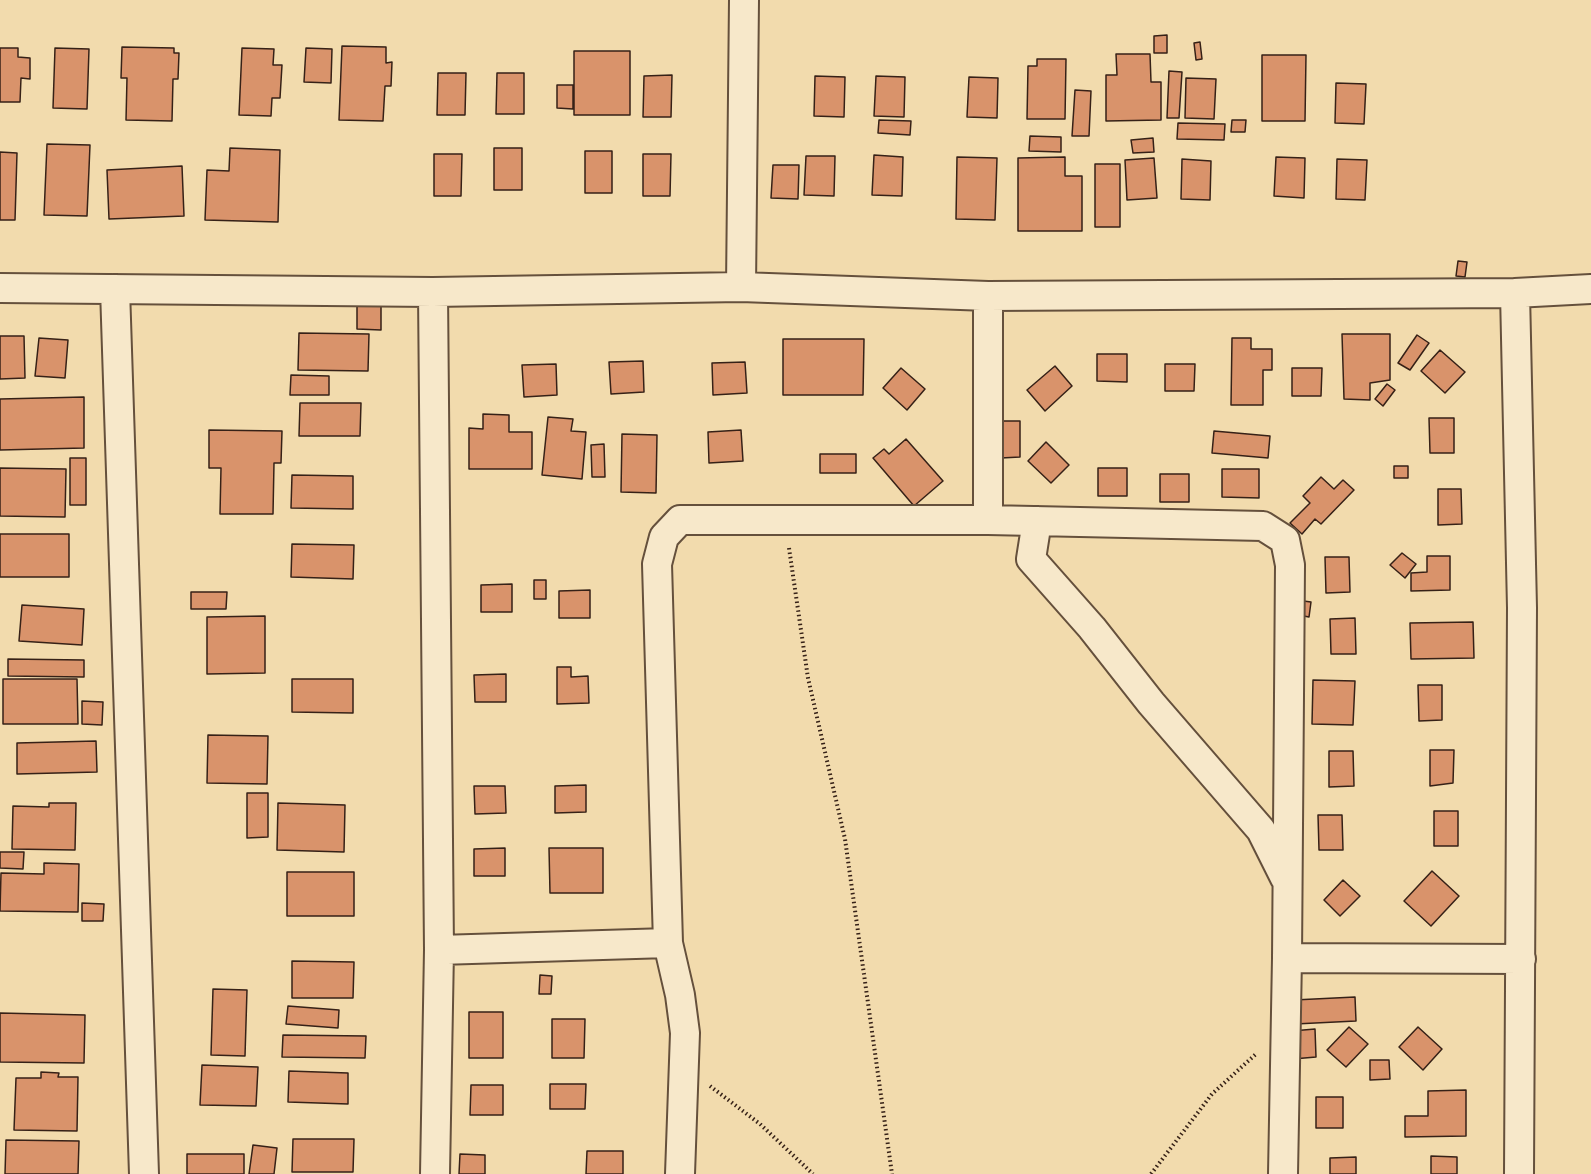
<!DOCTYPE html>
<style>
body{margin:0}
canvas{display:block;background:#f2dbad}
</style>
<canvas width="1591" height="1174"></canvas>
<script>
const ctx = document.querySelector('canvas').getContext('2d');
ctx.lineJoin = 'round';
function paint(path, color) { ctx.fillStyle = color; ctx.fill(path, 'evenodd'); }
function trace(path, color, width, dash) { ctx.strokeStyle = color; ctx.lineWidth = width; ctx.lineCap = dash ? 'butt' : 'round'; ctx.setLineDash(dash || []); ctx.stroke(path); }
const building = new Path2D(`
 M1167 35V53H1154V36Z
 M1200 42 1202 59 1196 60 1194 43Z
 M342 46 386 47V63L392 62 391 86H385L383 121 339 120Z
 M122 47 174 48V53H179L178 79H173L172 121 126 120 127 78H121Z
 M0 48H18V57L30 58V79L21 78 20 102H0Z
 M55 48 89 49 87 109 53 108Z
 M242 48 274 49 273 65H282L280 98H272L271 116 239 115Z
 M306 48 332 49 331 83 304 82Z
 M574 51H630V115H574Z
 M1116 54H1150L1151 82H1161V120L1106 121V75H1117Z
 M1262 55H1306L1305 121H1262Z
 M1037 59H1066L1065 119H1027L1028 66H1037Z
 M1169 71 1182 72 1179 118H1167Z
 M438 73H466L465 115H437Z
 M497 73H524V114H496Z
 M672 75 671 117H643L644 76Z
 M815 76 845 77 844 117 814 116Z
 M876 76 905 77 904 117 874 116Z
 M969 77 998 78 997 118 967 117Z
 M1186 78 1216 79 1214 119 1185 118Z
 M1336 83 1366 84 1364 124 1335 123Z
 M557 85H573V109L557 108Z
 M1075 90 1091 91 1089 136H1072Z
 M879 120 911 121 910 135 878 133Z
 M1232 120H1246L1245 132H1231Z
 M1178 123 1225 124 1224 140 1177 139Z
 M1030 136 1061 137V152L1029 151Z
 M1153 138 1154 152 1133 153 1131 140Z
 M47 144 90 145 87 216 44 215Z
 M230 148 280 150 278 222 205 220 207 170 229 171Z
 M494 148H522V190H494Z
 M585 151H612V193H585Z
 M0 152 17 153 15 220H0Z
 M434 154H462L461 196H434Z
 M643 154H671L670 196H643Z
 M874 155 903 157 902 196 872 195Z
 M806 156H835L834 196 804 195Z
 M957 157 997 158 995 220 956 219Z
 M1065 157V176H1082V231H1018V158Z
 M1276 157 1305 158 1304 198 1274 196Z
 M1154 158 1157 198 1127 200 1125 160Z
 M1182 159 1211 161 1210 200 1181 199Z
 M1337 159 1367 160 1365 200 1336 199Z
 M1095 164H1120V227H1095Z
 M773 165H799L798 199 771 198Z
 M182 166 184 216 109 219 107 170Z
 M1458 261 1467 262 1465 277 1456 276Z
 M357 304H381V330L357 329Z
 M299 333 369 334 368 371 298 370Z
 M1342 334H1390V380L1370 383V400L1344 399Z
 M1417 335 1429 343 1410 370 1398 363Z
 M0 336H24L25 378 0 379Z
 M39 338 68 340 65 378 35 376Z
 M1232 338H1251V349H1272V370H1263V405H1231Z
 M783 339H864L863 395H783Z
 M1440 350 1465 372 1445 393 1421 371Z
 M1097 354H1127V382L1097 381Z
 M643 361 644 392 611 394 609 362Z
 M745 362 747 393 713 395 712 363Z
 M556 364 557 395 524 397 522 365Z
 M1165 364H1195L1194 391H1165Z
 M1055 366 1072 386 1045 411 1027 390Z
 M901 368 925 389 907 410 883 388Z
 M1292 368H1322L1321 396H1292Z
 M291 375 329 376V395H290Z
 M1387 384 1395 390 1383 406 1375 399Z
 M84 397V448L0 450V399Z
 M300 403H361L360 436H299Z
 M483 414 509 415V432H532V469H469V428L483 429Z
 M548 417 573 419 571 431 586 432 582 479 542 475Z
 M1429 418H1454V453H1430Z
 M1000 421H1020V457L1001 458Z
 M209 430 282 431 281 463H274L273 514H220L221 468H209Z
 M741 430 743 461 709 463 708 432Z
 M1214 431 1270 436 1268 458 1212 453Z
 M622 434 657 435 656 493 621 492Z
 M906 439 943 481 914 506 873 458 884 449 889 454Z
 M1046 442 1069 465 1051 483 1028 461Z
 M604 444 605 477H592L591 445Z
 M820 454H856V473H820Z
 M70 458H86V505H70Z
 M1394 466H1408V478H1394Z
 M0 468 66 469 65 517 0 516Z
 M1098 468H1127V496H1098Z
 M1222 469H1259V498L1222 497Z
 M1160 474H1189V502H1160Z
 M292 475 353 476V509L291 508Z
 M1321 477 1334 489 1343 480 1354 490 1321 524 1315 519 1302 534 1290 523 1310 503 1303 496Z
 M1438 489H1461L1462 524 1438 525Z
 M0 534H69V577H0Z
 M292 544 354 545 353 579 291 577Z
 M1402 553 1416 564 1405 578 1390 565Z
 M1427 556H1450V590L1411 591V573L1427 572Z
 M1325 557H1349L1350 592 1326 593Z
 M534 580H546V599H534Z
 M512 584V612H481V585Z
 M590 590V618H559V591Z
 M191 592H227L226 609H191Z
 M1296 600 1311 602 1309 617 1293 614Z
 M22 605 84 609 82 645 19 641Z
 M265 616V673L207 674V617Z
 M1355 618 1356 654H1331L1330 619Z
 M1473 622 1474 658 1411 659 1410 623Z
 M8 659 84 660V677L8 676Z
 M557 667H571V677L588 676 589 703 557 704Z
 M506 674V702H475L474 675Z
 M3 679H77L78 724H3Z
 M292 679H353V713L292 712Z
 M1313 680 1355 681 1353 725 1312 724Z
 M1418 685H1442V720L1419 721Z
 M82 701 103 702 102 725 82 724Z
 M208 735 268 736 267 784 207 783Z
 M96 741 97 772 17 774V743Z
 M1430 750H1454L1453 783 1430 786Z
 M1329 751H1353L1354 786 1329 787Z
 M586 785V812L555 813V786Z
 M474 786H505L506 813 475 814Z
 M247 793H268V837L247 838Z
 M49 803H76L75 850 12 849 13 806 49 807Z
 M278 803 345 805 344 852 277 850Z
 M1434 811H1458V846H1434Z
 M1318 815H1342L1343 850H1319Z
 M505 848V876H474V849Z
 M549 848H603V893H550Z
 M0 852H24L23 869 0 868Z
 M44 863 79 864 78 912 0 911 1 873 44 874Z
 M1432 871 1459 896 1431 926 1404 901Z
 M287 872H354V916H287Z
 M1343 880 1360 896 1340 916 1324 900Z
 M82 903 104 904 103 921H82Z
 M292 961 354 962 353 998H292Z
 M540 975 552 976 551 994H539Z
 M213 989 247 990 245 1056 211 1055Z
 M1355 997 1356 1021 1295 1024 1294 1000Z
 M288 1006 339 1010 338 1028 286 1024Z
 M469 1012H503V1058H469Z
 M0 1013 85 1015 84 1063 0 1062Z
 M552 1019H585L584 1058H552Z
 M1349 1027 1368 1044 1346 1067 1327 1050Z
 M1418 1027 1442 1049 1423 1070 1399 1047Z
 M1315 1029 1316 1057 1293 1059 1292 1031Z
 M283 1035 366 1036 365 1058 282 1057Z
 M1370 1060H1389L1390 1079 1370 1080Z
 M202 1065 258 1067 256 1106 200 1105Z
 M289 1071 348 1073V1104L288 1102Z
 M41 1072 59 1073 58 1077H78L77 1131 14 1130 16 1078H41Z
 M550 1084H586L585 1109H550Z
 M471 1085H503V1115H470Z
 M1466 1090V1136L1405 1137V1116H1428V1091Z
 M1316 1097H1343V1128H1316Z
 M293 1139H354L353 1172H292Z
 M6 1140 79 1141 78 1174H5Z
 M253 1145 277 1148 274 1174H249Z
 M587 1151H623V1174H586Z
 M187 1154H244V1174H187Z
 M460 1154 485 1155V1174H459Z
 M1431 1156 1457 1157V1174H1431Z
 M1356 1157V1174H1330V1158Z`);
const path = new Path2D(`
 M789 548 808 678 845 839 892 1174
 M710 1086 760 1124 813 1174
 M1151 1174 1212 1094 1257 1053`);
const minor = new Path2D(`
 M741 287 744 0
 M0 288 433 292 741 287 988 296 1515 293 1522 608 1519 1174
 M115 289 144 1174
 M433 292 439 950 435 1174
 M1515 293 1591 289
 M988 296V520
 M1037 521 1031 559 1092 628 1151 703 1261 830 1285 878
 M668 943 657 564 664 537 680 520H988L1263 526 1285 540 1290 565 1287 958
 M439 950 668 943 680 995 685 1033 680 1174
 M1283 1174 1287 958 1521 959`);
paint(building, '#d9936b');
trace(building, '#362117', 1.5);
trace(minor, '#65503c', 32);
trace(path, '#362117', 4, [1.5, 3]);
trace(minor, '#f7e8ca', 28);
</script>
